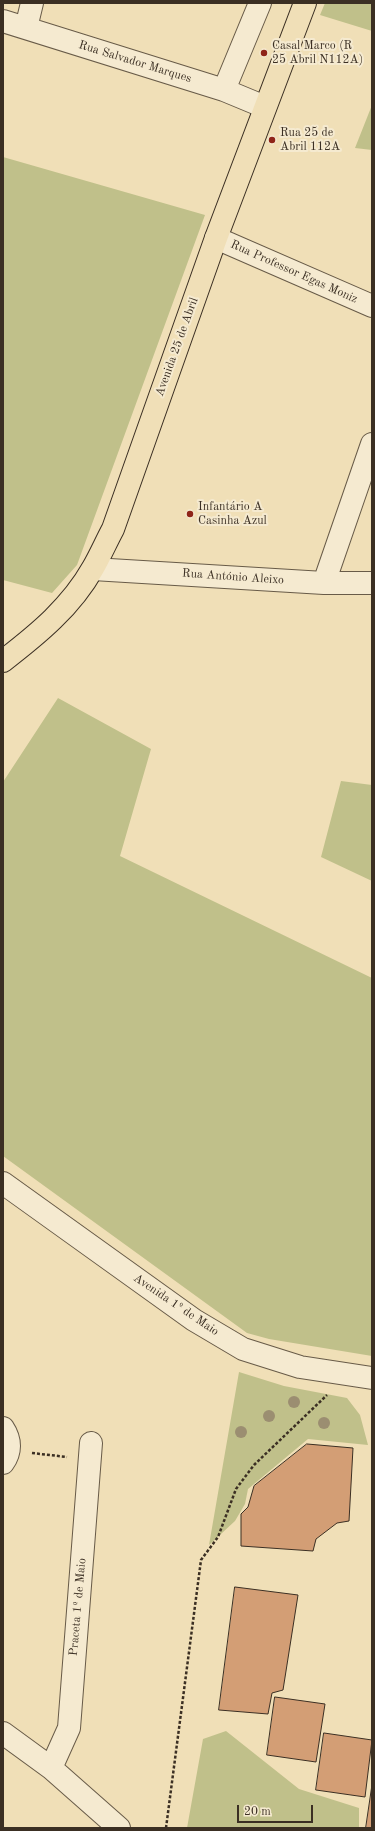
<!DOCTYPE html>
<meta charset="utf-8">
<style>
body{margin:0}
#map{position:relative;width:375px;height:1831px;overflow:hidden;background:#f0dfb7;font-family:"Old Standard TT",serif}
canvas{display:block}
.frame{position:absolute;inset:0;border:4px solid #3b2f23;pointer-events:none}
.scale{position:absolute;left:237px;top:1805px;width:76px;height:18px;box-sizing:border-box;border:2px solid #3b2f23;border-top:0;padding-left:5px;font-size:12px;line-height:14px;white-space:nowrap;color:#3b2f23;-webkit-text-stroke:3px #f5ead0;paint-order:stroke}
</style>
<div id="map">
<canvas width="375" height="1831"></canvas>
<div class="frame"></div>
<div class="scale">20 m</div>
</div>
<script>
const ctx = document.querySelector('canvas').getContext('2d');
ctx.lineJoin = 'round';
function paint(path, color) { ctx.fillStyle = color; ctx.fill(path, 'evenodd'); }
function trace(path, color, width, dash) { ctx.strokeStyle = color; ctx.lineWidth = width; ctx.lineCap = dash ? 'butt' : 'round'; ctx.setLineDash(dash || []); ctx.stroke(path); }
function write(font, color, halo, rows, align = 'center') {
  ctx.font = font + ' "Old Standard TT",serif'; ctx.lineWidth = 4; ctx.setLineDash([]); ctx.textBaseline = 'middle'; ctx.strokeStyle = halo; ctx.fillStyle = color; for (const [text, x, y, turn = 0] of rows) {
    ctx.save(); ctx.translate(x, y); ctx.rotate((+turn || 0) * Math.PI / 180); ctx.textAlign = isNaN(turn) ? turn : align; if (halo) ctx.strokeText(text, 0, 0); ctx.fillText(text, 0, 0); ctx.restore();
  }
}
const green = new Path2D(`
 M325 3H372V31L320 15Z
 M372 105V150L355 148Z
 M3 157 205 215 77 565 52 593 3 580Z
 M58 698 151 749 120 856 372 978V1356L269 1339 247 1333 3 1156V782Z
 M341 781 372 785V881L321 857Z
 M239 1372 284 1386 347 1398 360 1415 368 1445 308 1439 248 1489 245 1504 235 1521 209 1545Z
 M226 1731 299 1789 359 1808V1828H187L203 1739Z`);
const building = new Path2D(`
 M307 1444 353 1448 349 1521 337 1523 316 1539 313 1551 241 1546V1514L248 1507 254 1486Z
 M235 1587 298 1595 283 1690 272 1693 268 1714 219 1710Z
 M275 1697 325 1704 316 1762 267 1755Z
 M324 1733 372 1740 365 1797 316 1790Z
 M372 1785V1828H366Z`);
const path = new Path2D(`
 M32 1453 67 1457
 M166 1828 201 1560 218 1537 236 1489 254 1465 327 1395`);
const minor = new Path2D(`
 M3 21 224 90 265 107
 M26 28 32 3
 M224 90 260 3
 M216 238 372 306
 M93 569 324 583H372
 M324 583 372 444
 M3 1183 194 1320 243 1349 300 1367 372 1378
 M3 1428C11 1440 11 1452 3 1463
 M3 1733 51 1768 119 1828
 M51 1768 69 1728 91 1443`);
const major = new Path2D(`
 M3 661C38 634 71 607 93 568 100 556 106 542 113 529L216 238 305 3`);
const trees = [
 [294,1402],
 [269,1416],
 [324,1423],
 [241,1432]
];
const markers = [
 [264,53,4,"#8f2418"],
 [272,140,4,"#8f2418"],
 [190,514,4,"#8f2418"]
];
const poiNames = [
 ["Casal Marco (R",272,46],
 ["25 Abril N112A)",272,60],
 ["Rua 25 de",280,133],
 ["Abril 112A",280,147],
 ["Infantário A",198,507],
 ["Casinha Azul",198,521]
];
const streetNames = [
 ["Rua Salvador Marques",135,62,17],
 ["Rua Professor Egas Moniz",294,272,24],
 ["Avenida 25 de Abril",177,347,-70],
 ["Rua António Aleixo",233,577,4],
 ["Avenida 1º de Maio",176,1305,34],
 ["Praceta 1º de Maio",78,1607,-85]
];
paint(green, '#c0c08a');
paint(building, '#d39e75');
trace(building, '#3b2f23', 1);
trace(minor, '#685b48', 24);
trace(major, '#3b2f23', 24);
trace(path, '#3b2f23', 2.5, [3, 2]);
trace(minor, '#f5ead0', 22);
trace(major, '#f0dfb7', 22);
ctx.fillStyle = '#9b8e71';
for (const [x, y] of trees) { ctx.beginPath(); ctx.arc(x, y, 6, 0, 2 * Math.PI); ctx.fill(); }
for (const [x, y, r, color] of markers) { const dot = new Path2D(); dot.arc(x, y, r, 0, 2 * Math.PI); ctx.fillStyle = color; ctx.fill(dot); trace(dot, '#f5ead0', 1.5); }
write('12px', '#3b2f23', '#f5ead0', poiNames, 'left');
write('12px', '#3b2f23', '#f5ead0', streetNames);
</script>
